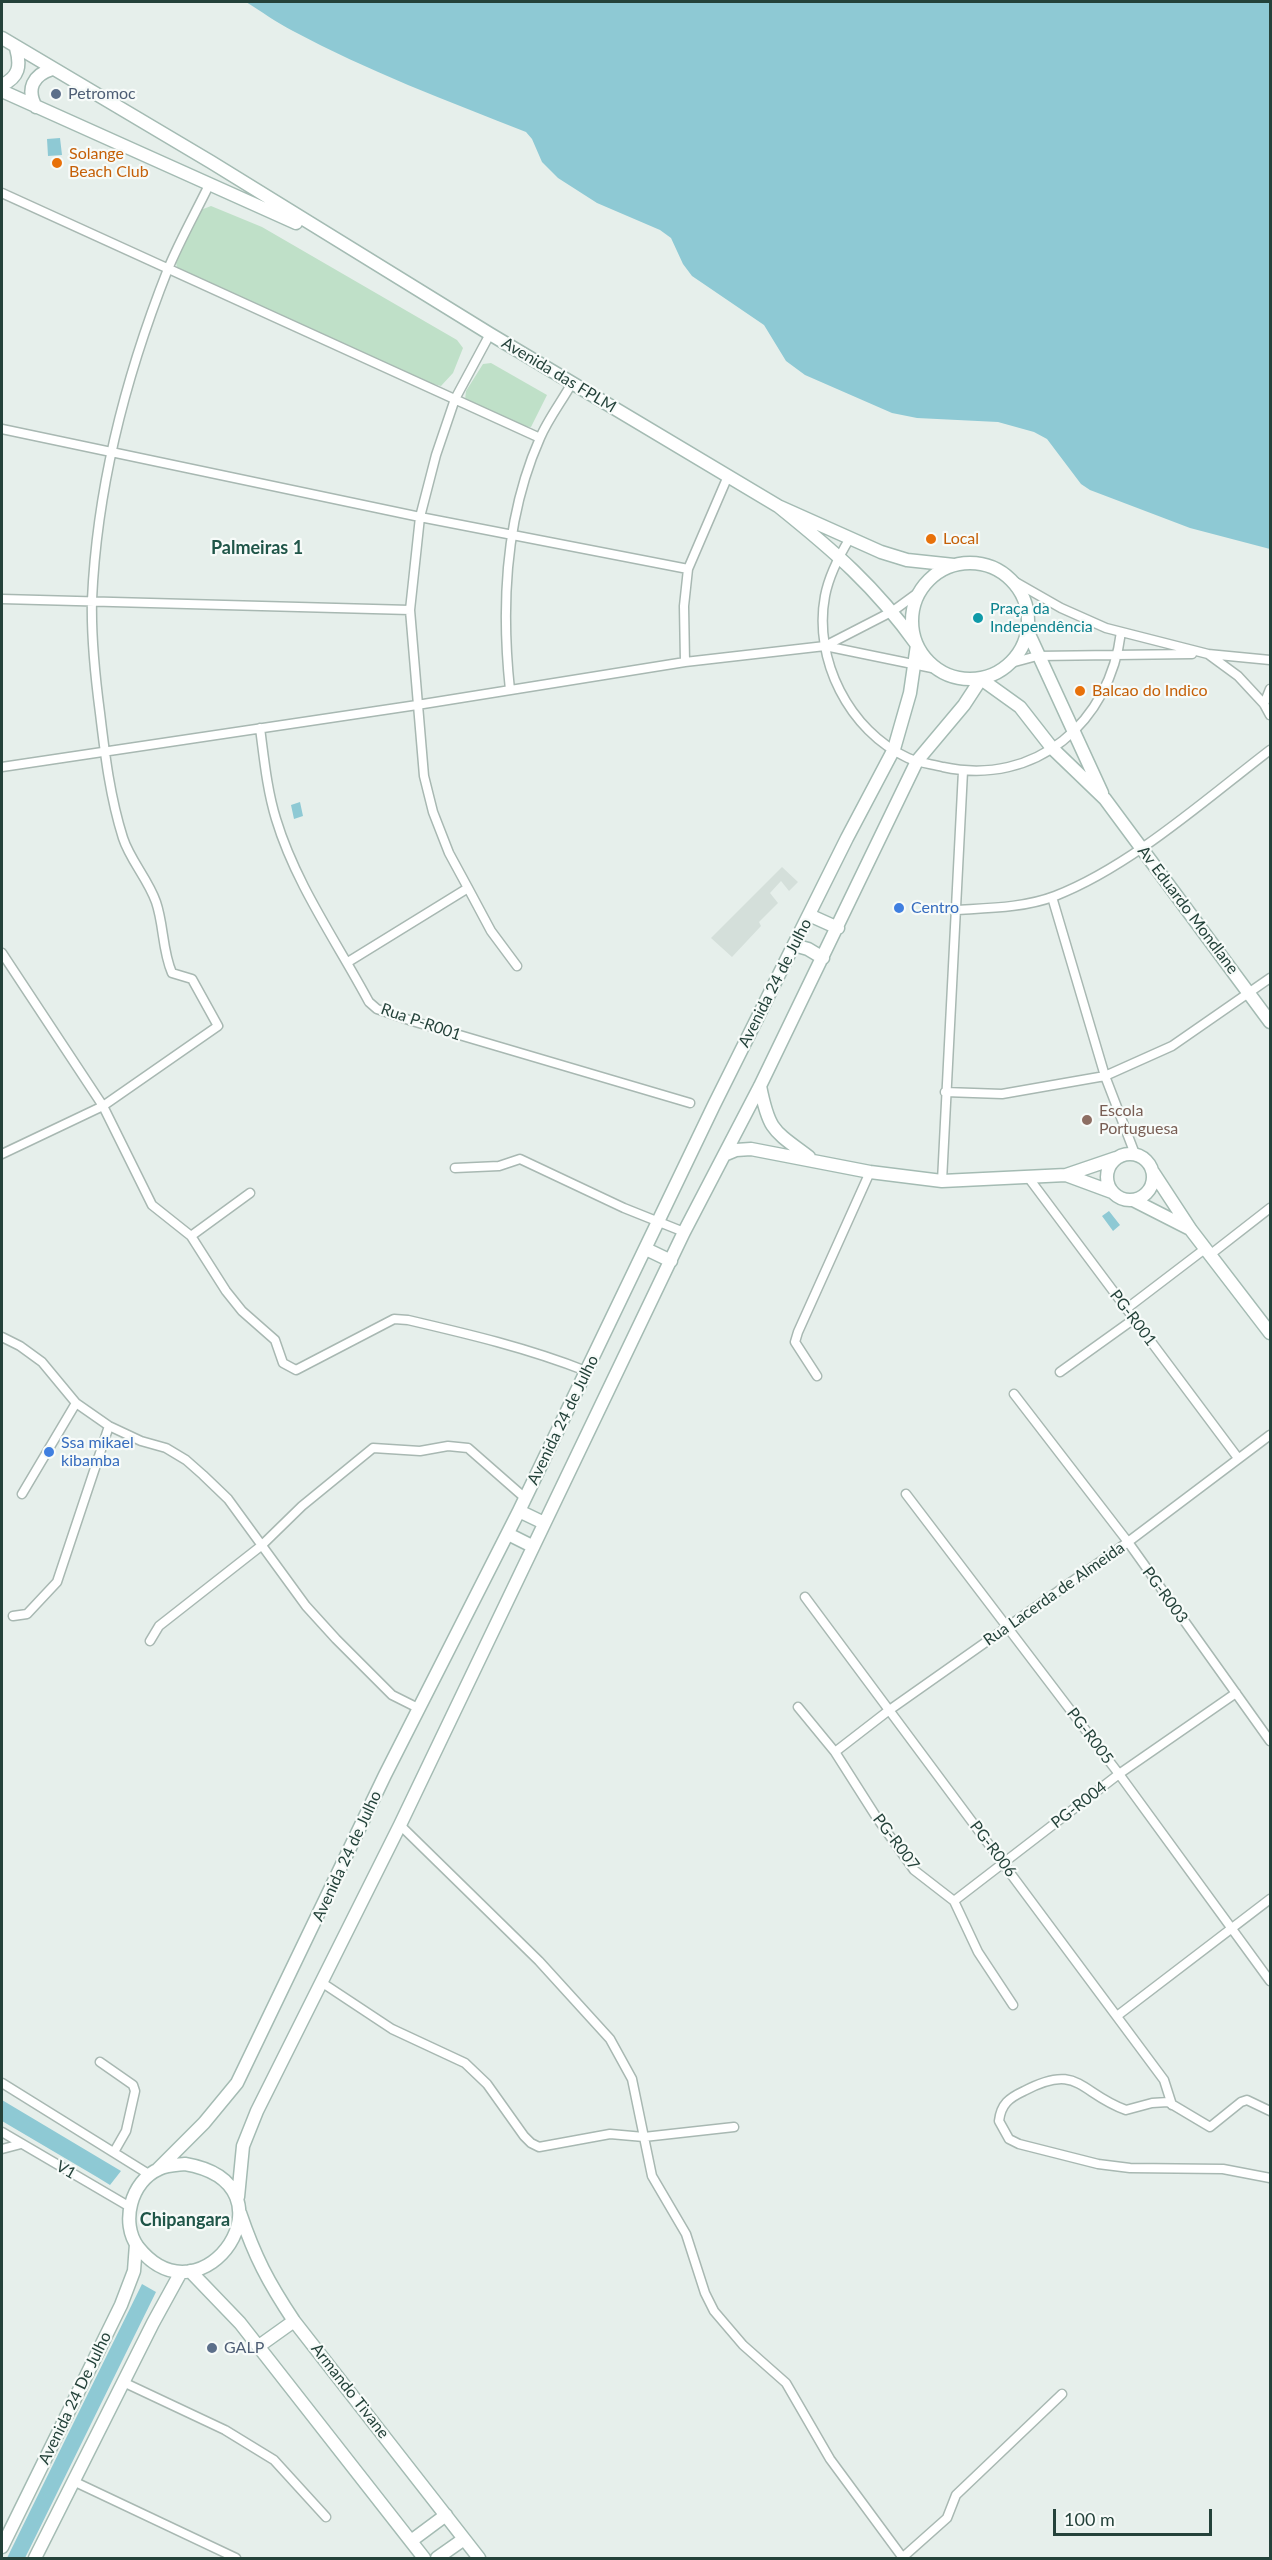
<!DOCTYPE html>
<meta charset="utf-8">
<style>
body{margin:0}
#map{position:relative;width:1272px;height:2560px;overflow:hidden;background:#e6efeb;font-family:Lato,sans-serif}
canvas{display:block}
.frame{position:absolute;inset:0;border:3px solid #24423a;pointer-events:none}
.scale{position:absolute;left:1053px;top:2509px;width:159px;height:27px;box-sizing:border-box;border:3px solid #24423a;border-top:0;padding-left:8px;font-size:18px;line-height:21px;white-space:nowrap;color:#24423a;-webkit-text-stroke:4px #f7fbf9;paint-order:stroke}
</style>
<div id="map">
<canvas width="1272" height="2560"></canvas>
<div class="frame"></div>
<div class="scale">100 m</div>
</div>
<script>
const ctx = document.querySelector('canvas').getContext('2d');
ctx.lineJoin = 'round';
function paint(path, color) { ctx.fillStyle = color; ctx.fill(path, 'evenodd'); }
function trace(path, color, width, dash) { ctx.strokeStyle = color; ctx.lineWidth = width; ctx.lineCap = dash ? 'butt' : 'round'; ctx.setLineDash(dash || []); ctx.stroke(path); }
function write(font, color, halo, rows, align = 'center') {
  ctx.font = font + ' Lato,sans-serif'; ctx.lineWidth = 4.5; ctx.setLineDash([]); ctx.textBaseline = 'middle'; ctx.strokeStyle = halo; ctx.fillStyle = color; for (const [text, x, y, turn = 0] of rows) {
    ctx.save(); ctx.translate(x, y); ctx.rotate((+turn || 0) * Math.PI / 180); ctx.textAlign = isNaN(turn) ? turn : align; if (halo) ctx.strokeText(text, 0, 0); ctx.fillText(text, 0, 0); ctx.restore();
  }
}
const built = new Path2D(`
 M782 867 798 882 789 891 781 881 770 893 778 903 759 922 761 926 732 957 711 938Z`);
const green = new Path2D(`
 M211 206 262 227 457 340 463 348 453 373 441 386 429 383 177 268 175 257 198 211Z
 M491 363 547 395 531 427 520 426 465 400 466 391 483 364Z`);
const water = new Path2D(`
 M246 2H1270V549L1190 528 1090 490 1081 484 1047 439 1034 432 998 422 917 418 892 413 805 375 786 361 764 325 692 276 683 264 671 238 660 230 597 203 558 178 542 162 532 139 526 132C448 101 367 71 293 31 277 23 261 11 246 2Z
 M60 138 62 155 48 156 47 139Z
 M300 802 303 816 294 819 291 805Z
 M1109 1211 1120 1225 1113 1231 1102 1216Z
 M2 2100 121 2171 110 2185 97 2177 2 2121Z
 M142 2284 156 2292 25 2558H7Z`);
const street = new Path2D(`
 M2 193 540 438
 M490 334 455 399 436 455 420 517 410 610 424 776 433 812 449 853 468 888 491 931 517 966
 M2 429 420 517 688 569
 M850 538C839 556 829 575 825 596 813 659 849 731 908 758 919 763 932 764 943 767 1036 787 1110 722 1121 632
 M1012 580 1061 608 1106 628 1208 654 1238 676 1264 704 1270 715
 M2 599 410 610
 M825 646 893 611 919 592
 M1208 654 1270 660
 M685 662 684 606 688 569 728 476
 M1011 663 1037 656 1192 654
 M510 690C501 606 505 517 540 438 548 419 562 401 572 383
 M1264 704 1270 689
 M260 728C264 758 267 790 276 819 296 885 337 942 369 1002L377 1009 412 1021 690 1103
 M2 767 417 705 685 662 825 646 937 669
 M1052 897 1105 1076 1135 1154
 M955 910C987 908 1024 908 1055 896 1130 867 1206 799 1270 750
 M2 953 103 1106 152 1205 191 1236 226 1291 242 1311 275 1340 283 1363 296 1370 394 1319 408 1320C468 1334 528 1348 586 1371
 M348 962 468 888
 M945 1092 1002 1094 1105 1076 1172 1046 1270 978
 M2 1154 103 1106 218 1026 192 979 172 973C162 950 164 925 156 902 148 879 130 860 123 838 110 797 105 755 100 713 95 675 91 637 92 600 97 485 126 375 168 269 180 240 196 212 210 183
 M455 1168 499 1166 520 1159 624 1208 684 1232
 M1028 1177 1238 1458
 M942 1181 963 771
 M191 1236 250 1193
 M1211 1254 1270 1208
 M1126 1309 1206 1248
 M2 1337 20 1346 42 1362 76 1403 109 1426 141 1441 166 1448 186 1460 203 1475 228 1499 306 1606 336 1639 392 1695 418 1708
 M1060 1372 1134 1319
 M817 1376 795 1342 798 1332 870 1172
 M1014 1394 1128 1542 1270 1741
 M22 1494 76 1403
 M906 1494 1119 1774 1270 1981
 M805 1597 1164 2080 1172 2105
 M13 1616 27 1614 57 1582 109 1426
 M150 1641 159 1626 261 1546 302 1506 373 1448 420 1451 448 1446 468 1448 525 1498
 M798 1707 835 1752 877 1818 914 1870 954 1901 978 1952 1013 2005
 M835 1752 888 1711 1128 1542 1270 1435
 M400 1825 539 1961 610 2039 632 2079 652 2176 686 2234 705 2293 714 2311 743 2345 786 2383 830 2459 903 2558
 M954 1901 1119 1774 1236 1693
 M321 1982 392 2029 465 2063 487 2084 524 2136 531 2143 539 2147 610 2134 644 2137 734 2127
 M1117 2016 1270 1899
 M100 2062 133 2085 135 2091 126 2131 114 2152
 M2 2083 150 2175
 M1270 2111 1247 2100 1241 2102 1210 2127 1168 2102 1152 2103 1126 2110C1079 2093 1079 2062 1024 2091 1009 2098 1001 2104 999 2121L1009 2139 1019 2144 1098 2164 1130 2168 1223 2169 1270 2178
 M2 2132 130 2207
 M2 2149 21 2144
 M123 2382 225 2430 274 2460 326 2517
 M73 2481 236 2558
 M902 2558 947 2518 956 2495 1062 2394`);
const secondary = new Path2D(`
 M2 38 211 162 490 334 778 506 881 552 907 560 954 565
 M2 85C19 77 21 66 16 48
 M2 91 296 223
 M36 107C26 89 33 75 52 69
 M912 621a58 58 0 1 1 116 0a58 58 0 1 1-116 0Z
 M1028 632 1102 793
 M809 915 838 928
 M794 945 808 949 823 958
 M760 1086C769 1131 773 1130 809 1157
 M1107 1177a23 23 0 1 1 46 0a23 23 0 1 1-46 0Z
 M724 1155 736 1150 751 1149 870 1172 942 1181 1066 1175 1116 1158
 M1153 1172 1191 1230 1270 1333
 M1066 1175 1112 1192
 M1133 1200 1190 1229
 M646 1249 671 1261
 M519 1511 544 1523
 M508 1534 532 1546
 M185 2164C302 2184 203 2329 138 2247 120 2223 131 2181 159 2169 167 2165 177 2165 185 2164Z
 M158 2169 204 2123 237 2083 385 1775 519 1511 714 1105 847 838 894 749 910 693 917 645C875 586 834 551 778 506
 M238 2197 243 2146 257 2111 400 1825 684 1232 760 1086 917 761 964 705 981 679 1020 707 1052 748 1105 799 1270 1022
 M240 2213C255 2257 268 2282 294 2321L479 2558
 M190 2271 240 2323 424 2558
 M259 2346 294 2321
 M411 2541 446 2515
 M2 2547 121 2305 134 2271 136 2244
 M35 2558 153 2323 181 2272
 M437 2558 464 2539`);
const markers = [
 [56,94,6,"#5c6f8a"],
 [57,163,6,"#e8710a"],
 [931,539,6,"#e8710a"],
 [978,618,6,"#0f9aa8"],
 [1080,691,6,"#e8710a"],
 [899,908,6,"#3f7fe0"],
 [1087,1120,6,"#8d6e63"],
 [49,1452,6,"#3f7fe0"],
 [212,2348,6,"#5c6f8a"]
];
const serviceNames = [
 ["Petromoc",68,94],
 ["GALP",224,2348]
];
const foodNames = [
 ["Solange",69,154],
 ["Beach Club",69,172],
 ["Local",943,539],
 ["Balcao do Indico",1092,691]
];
const streetNames = [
 ["Avenida das FPLM",559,375,31],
 ["Av Eduardo Mondlane",1188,910,53],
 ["Avenida 24 de Julho",775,983,-63],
 ["Rua P-R001",421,1022,19],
 ["PG-R001",1133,1318,53],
 ["Avenida 24 de Julho",563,1420,-64],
 ["Rua Lacerda de Almeida",1054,1594,-35],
 ["PG-R003",1165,1595,54],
 ["PG-R005",1090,1736,53],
 ["PG-R004",1079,1805,-38],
 ["PG-R007",896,1842,53],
 ["PG-R006",993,1849,53],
 ["Avenida 24 de Julho",347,1856,-65],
 ["V1",66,2170,30],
 ["Armando Tivane",350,2391,52],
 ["Avenida 24 De Julho",75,2398,-64]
];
const cultureNames = [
 ["Praça da",990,609],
 ["Independência",990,627]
];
const shopNames = [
 ["Centro",911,908],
 ["Ssa mikael",61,1443],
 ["kibamba",61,1461]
];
const educationNames = [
 ["Escola",1099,1111],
 ["Portuguesa",1099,1129]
];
const neighbourhoodNames = [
 ["Palmeiras 1",257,548],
 ["Chipangara",185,2220]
];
paint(built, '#d4dfda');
paint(green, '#bfe0c8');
paint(water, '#8ec9d4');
trace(street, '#a8b8b2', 11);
trace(secondary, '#a4bbb3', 15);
trace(street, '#fff', 8);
trace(secondary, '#fff', 12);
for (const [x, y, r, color] of markers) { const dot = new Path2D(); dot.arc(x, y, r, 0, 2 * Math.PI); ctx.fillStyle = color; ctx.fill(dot); trace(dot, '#f7fbf9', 2); }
write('16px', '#4e5e75', '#f7fbf9', serviceNames, 'left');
write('16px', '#c56008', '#f7fbf9', foodNames, 'left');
write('16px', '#24423a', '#f7fbf9', streetNames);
write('16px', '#0d838f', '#f7fbf9', cultureNames, 'left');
write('16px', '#366cbe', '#f7fbf9', shopNames, 'left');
write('16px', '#785e54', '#f7fbf9', educationNames, 'left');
write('bold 18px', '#1f5548', '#f7fbf9', neighbourhoodNames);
</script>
